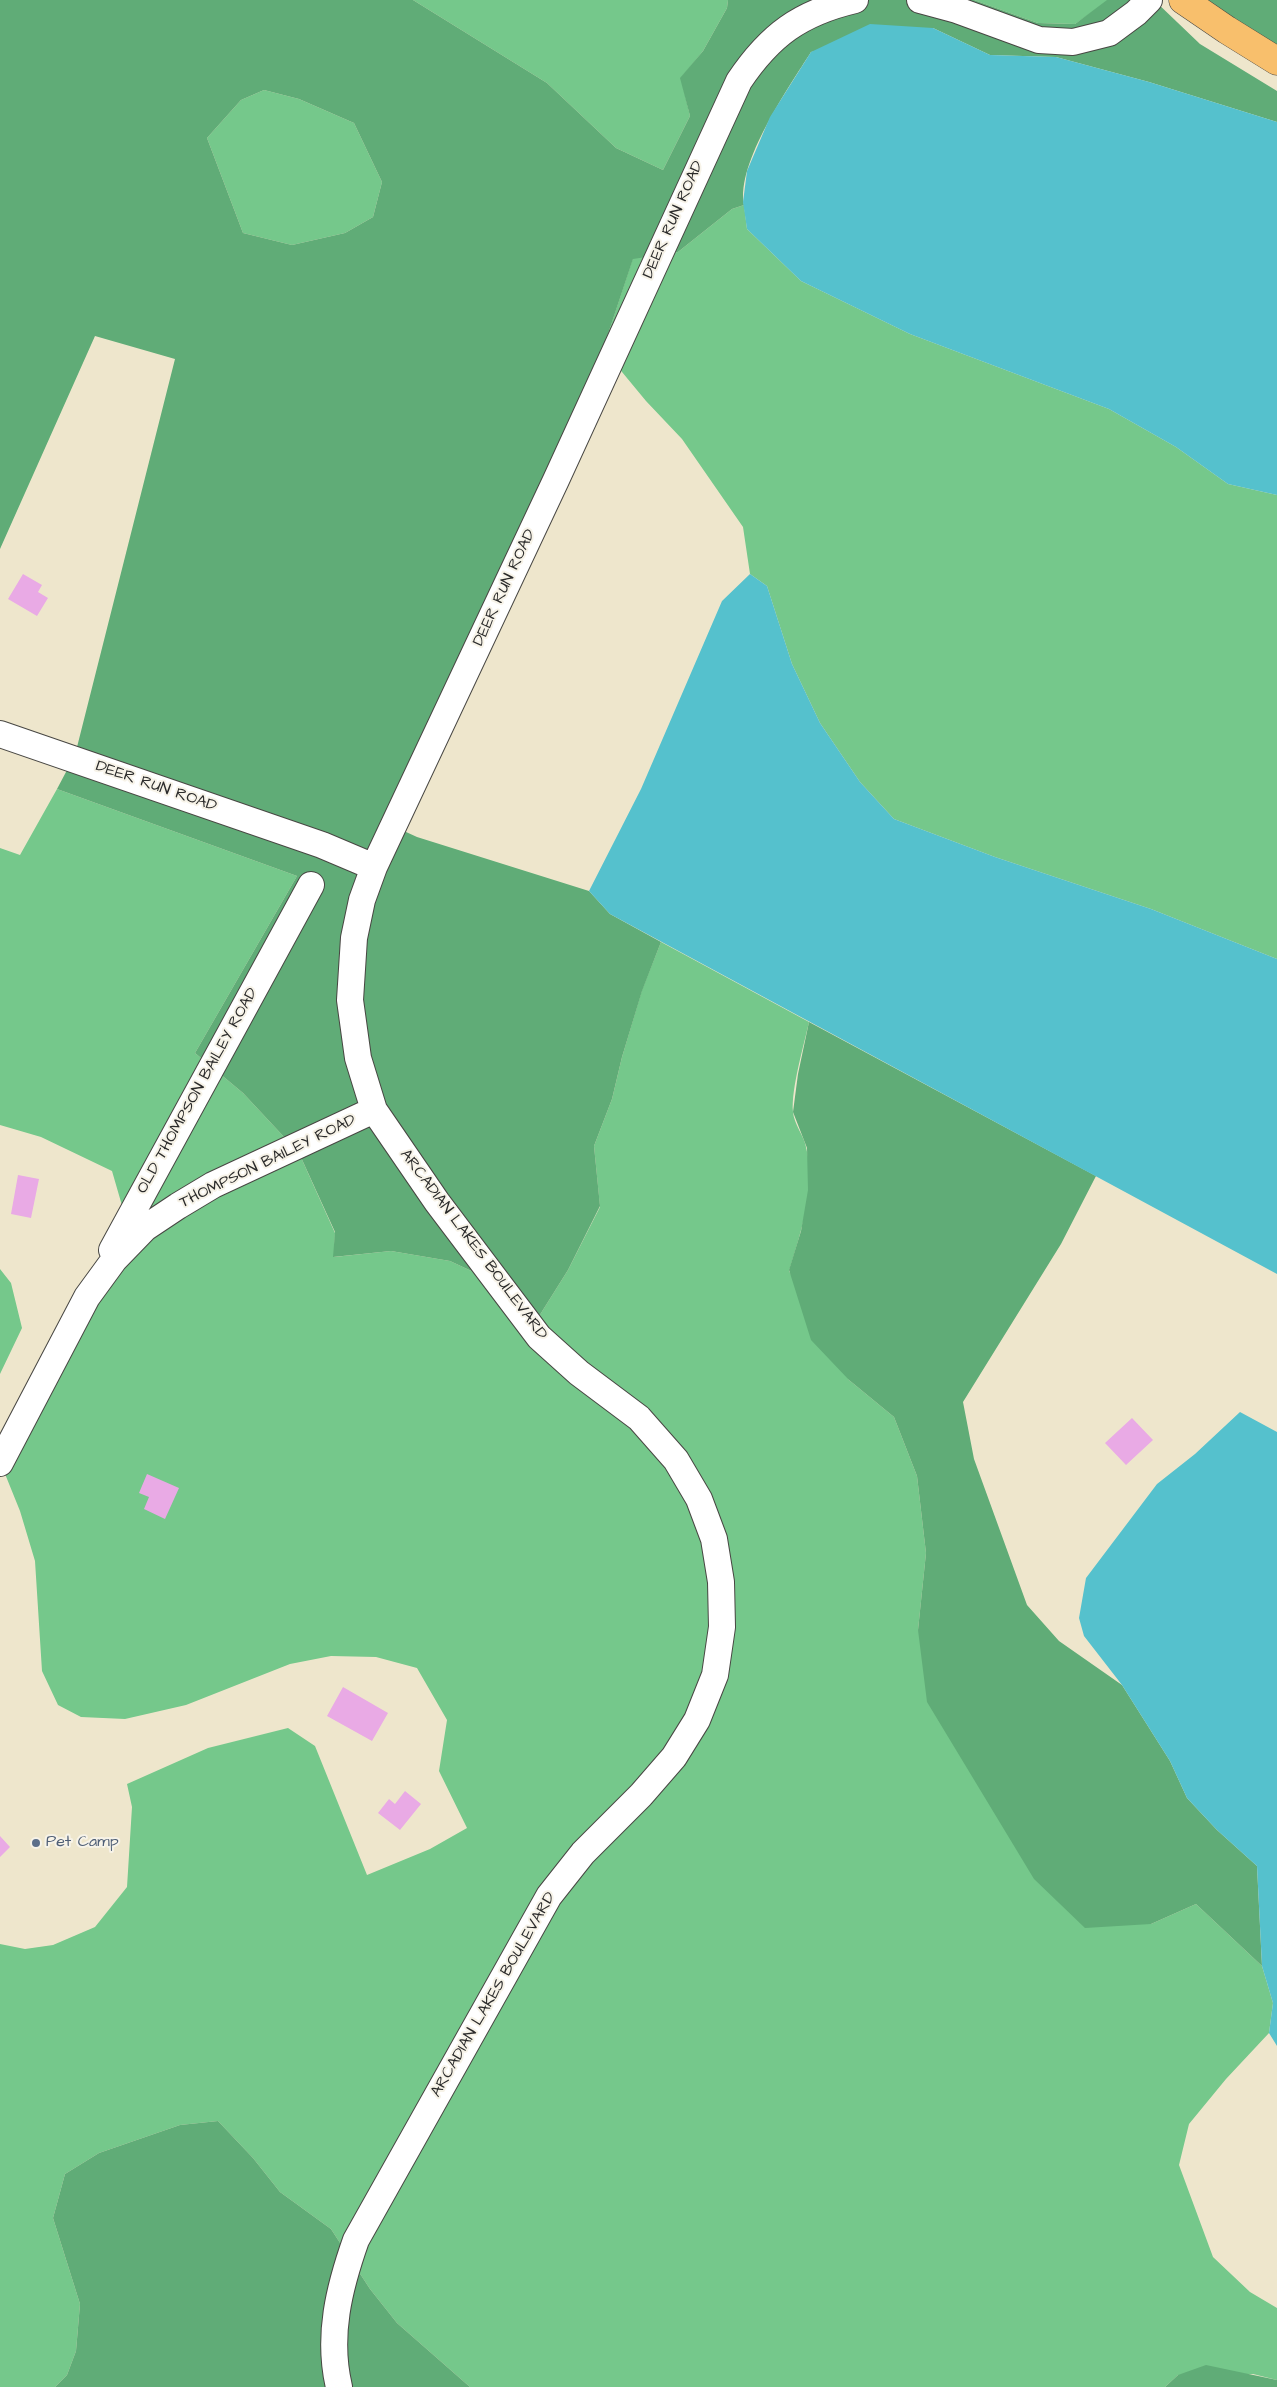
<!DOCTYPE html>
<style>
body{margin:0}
canvas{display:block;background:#eee6cc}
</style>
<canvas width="1277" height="2387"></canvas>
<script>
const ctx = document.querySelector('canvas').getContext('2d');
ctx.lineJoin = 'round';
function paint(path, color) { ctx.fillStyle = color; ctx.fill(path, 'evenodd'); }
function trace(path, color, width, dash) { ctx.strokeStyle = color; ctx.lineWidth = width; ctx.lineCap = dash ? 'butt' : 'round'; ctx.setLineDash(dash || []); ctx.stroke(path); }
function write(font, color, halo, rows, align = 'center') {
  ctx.font = font + ' "Architects Daughter",sans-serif'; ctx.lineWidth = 4; ctx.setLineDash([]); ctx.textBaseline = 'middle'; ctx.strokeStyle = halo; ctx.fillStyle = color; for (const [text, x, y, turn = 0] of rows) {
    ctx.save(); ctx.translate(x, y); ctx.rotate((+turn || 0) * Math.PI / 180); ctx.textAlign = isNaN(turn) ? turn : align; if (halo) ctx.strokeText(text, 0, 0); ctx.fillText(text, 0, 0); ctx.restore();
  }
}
const green = new Path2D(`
 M413 0H728L727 8 703 51 681 78 690 116 663 170 616 148 547 83Z
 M974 0H1107L1108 1 1075 24 1038 23Z
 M264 90 299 99 354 123 382 182 373 217 345 233 292 245 243 233 207 138 241 100Z
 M744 205 747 229 801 281 910 334 1109 409 1176 447 1228 484 1277 495V959L1151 909 995 857 894 819 860 782 820 723 792 664 767 586 750 574 743 527 682 439 646 401 603 349 633 258 678 252 732 209Z
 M57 789 297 876 195 1053 243 1093 299 1153 335 1233 334 1257 391 1251 450 1261 480 1275 531 1329 568 1270 600 1207 594 1146 612 1099 622 1057 642 990 661 942 809 1022C804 1045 791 1089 793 1112 794 1124 804 1136 806 1147 816 1188 801 1232 789 1271L849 1380 894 1417 917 1476 926 1553 918 1630 1151 1924 1196 1904 1262 1966 1273 2003 1269 2033 1226 2079 1189 2124 1179 2165 1213 2257 1250 2292 1277 2308V2380L1253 2374 1178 2375 1165 2387H470L397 2323 370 2289 331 2229 280 2192 253 2158 218 2121 180 2125 99 2153 65 2174 53 2218 80 2304 76 2351 67 2375 55 2387H0V1944L25 1949 53 1945 95 1927 127 1887 132 1807 127 1784 208 1748 288 1728 315 1746 367 1875 430 1849 467 1828 439 1771 447 1720 417 1668 376 1657 331 1656 290 1664 186 1705 125 1719 81 1717 58 1705 42 1671 35 1561 20 1511 1 1464 123 1209 112 1171 41 1137 0 1125V848L20 855Z
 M0 1269 11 1283 22 1328 0 1374Z`);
const forest = new Path2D(`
 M0 0H413L547 83 616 148 663 170 690 116 680 78 703 51 727 8 728 0H974L1038 23 1075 24 1107 0H1154L1200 44 1277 91V122L1149 82 1056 57 990 55 933 28 811 52C789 87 736 163 744 205L732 209 678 252 633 259 603 349 382 821 417 837 589 891 610 914 661 942 642 991 622 1057 612 1099 594 1146 600 1206 568 1270 531 1329 480 1275 450 1261 391 1251 333 1257 335 1232 299 1153 243 1093 195 1053 297 876 57 789 75 755 175 359 95 336 0 549ZM264 90 299 99 354 123 382 182 373 217 345 233 292 245 243 233 207 138 241 100Z
 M1206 0H1277V46Z
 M809 1022 1096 1176 1061 1244 963 1402 974 1459 1027 1605 1059 1641 1122 1685 1170 1761 1187 1798 1217 1830 1257 1866 1262 1966 1196 1904 1151 1924 1085 1928 1034 1879 927 1702 918 1630 926 1553 917 1476 894 1417 849 1380 811 1340 789 1270 801 1231 808 1190 807 1148 793 1112 798 1074Z
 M218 2121 253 2158 280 2192 331 2229 370 2289 397 2323 470 2387H55L67 2375 76 2351 80 2304 53 2218 65 2174 99 2153 180 2125Z
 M1206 2365 1277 2380V2387H1165L1178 2375Z`);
const water = new Path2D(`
 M870 24 933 28 990 55 1056 57 1149 82 1277 122V495L1228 484 1176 447 1109 409 910 334 801 281 747 229 743 202 747 171 770 117 811 52Z
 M750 574 767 586 792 664 820 723 860 782 894 819 995 857 1151 909 1277 959V1274L610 914 589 891 641 789 722 601Z
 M1240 1412 1277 1432V2046L1269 2033 1273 2003 1262 1966 1257 1866 1217 1830 1187 1798 1170 1761 1122 1685 1084 1636 1079 1618 1086 1578 1157 1484 1195 1454Z`);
const building = new Path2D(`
 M23 574 42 585 38 592 48 598 37 616 8 599Z
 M18 1175 39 1179 31 1218 11 1214Z
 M1132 1418 1153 1440 1126 1465 1105 1443Z
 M147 1474 179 1488 165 1519 144 1509 149 1497 139 1493Z
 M343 1687 388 1713 372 1741 327 1716Z
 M405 1791 421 1804 400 1830 378 1813 389 1799 395 1804Z
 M0 1836 10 1847 0 1857Z`);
const minor = new Path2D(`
 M920 0 957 10 1039 40 1073 42 1109 33 1136 13 1149 0
 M0 734 322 845 374 867 556 480 739 81C770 35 800 13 855 0
 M112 1250 311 885
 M0 1463 87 1297 114 1260 145 1228 178 1206 213 1185 374 1110
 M339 2387C327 2336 339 2288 356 2240L549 1896 583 1853 641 1795 674 1757 697 1720 715 1675 722 1627 721 1582 714 1539 699 1499 676 1460 639 1418 579 1373 539 1337 437 1202 374 1110 358 1058 350 1000 354 938 362 900 374 867`);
const major = new Path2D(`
 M1183 0 1227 30 1277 61`);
const markers = [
 [36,1843,5,"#5c6f8a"]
];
const streetNames = [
 ["DEER RUN ROAD",674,220,-66],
 ["DEER RUN ROAD",505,588,-65],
 ["DEER RUN ROAD",156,787,19],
 ["OLD THOMPSON BAILEY ROAD",198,1091,-61],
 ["THOMPSON BAILEY ROAD",268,1162,-26],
 ["ARCADIAN LAKES BOULEVARD",473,1245,53],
 ["ARCADIAN LAKES BOULEVARD",494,1995,-60]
];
const serviceNames = [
 ["Pet Camp",46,1843]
];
paint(green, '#75c88b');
paint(forest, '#60ac77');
paint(water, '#55c1cd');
paint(building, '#e9aae5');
trace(minor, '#484743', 28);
trace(major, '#484743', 29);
trace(minor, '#fff', 26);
trace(major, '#f8bf6c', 28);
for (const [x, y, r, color] of markers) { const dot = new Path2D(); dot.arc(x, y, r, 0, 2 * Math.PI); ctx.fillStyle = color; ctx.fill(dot); trace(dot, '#f7f3e8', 2); }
write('16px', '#2b2b2b', '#f7f3e8', streetNames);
write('16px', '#4e5e75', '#f7f3e8', serviceNames, 'left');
</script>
